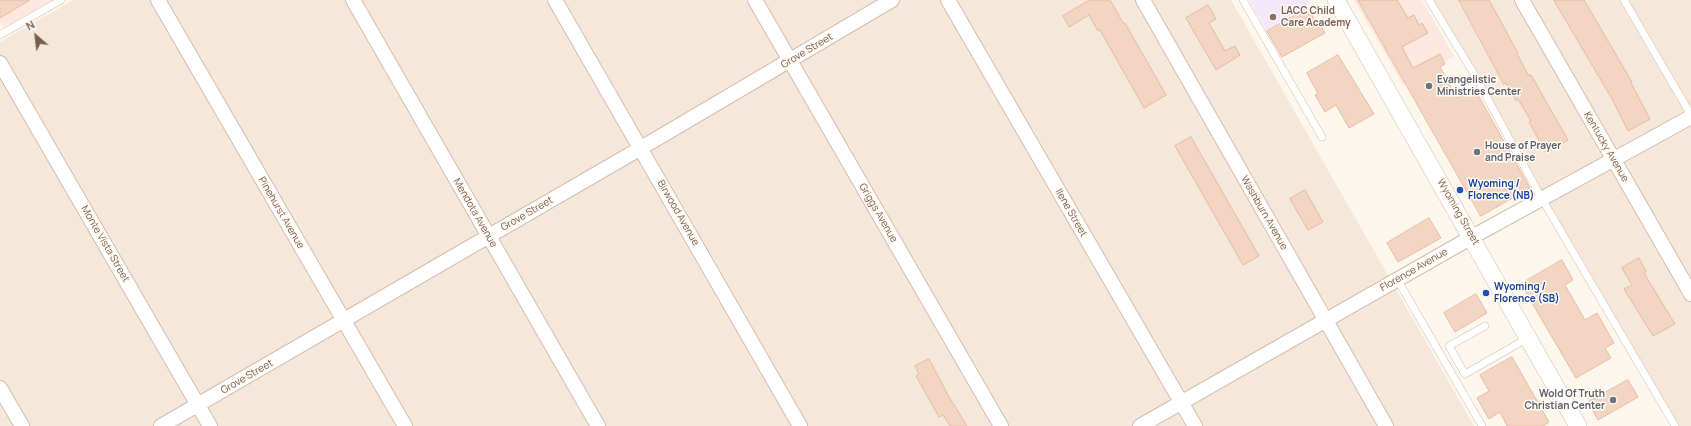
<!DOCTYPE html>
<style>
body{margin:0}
#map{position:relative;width:1691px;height:426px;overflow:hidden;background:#fdf6ec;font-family:Manrope,sans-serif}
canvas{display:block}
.north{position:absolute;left:16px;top:16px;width:40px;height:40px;-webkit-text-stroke:3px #fffaf3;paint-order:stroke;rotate:332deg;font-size:11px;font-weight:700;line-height:16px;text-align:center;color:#7a5c4d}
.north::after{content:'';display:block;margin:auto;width:14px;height:18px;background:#7a5c4d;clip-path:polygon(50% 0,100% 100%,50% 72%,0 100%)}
</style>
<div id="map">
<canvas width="1691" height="426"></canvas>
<div class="north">N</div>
</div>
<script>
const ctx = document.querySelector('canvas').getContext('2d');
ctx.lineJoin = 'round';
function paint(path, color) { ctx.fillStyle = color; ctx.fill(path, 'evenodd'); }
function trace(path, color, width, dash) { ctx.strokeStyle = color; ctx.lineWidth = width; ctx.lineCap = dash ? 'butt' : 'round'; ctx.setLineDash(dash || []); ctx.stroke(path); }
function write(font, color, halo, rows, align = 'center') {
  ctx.font = font + ' Manrope,sans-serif'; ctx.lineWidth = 3; ctx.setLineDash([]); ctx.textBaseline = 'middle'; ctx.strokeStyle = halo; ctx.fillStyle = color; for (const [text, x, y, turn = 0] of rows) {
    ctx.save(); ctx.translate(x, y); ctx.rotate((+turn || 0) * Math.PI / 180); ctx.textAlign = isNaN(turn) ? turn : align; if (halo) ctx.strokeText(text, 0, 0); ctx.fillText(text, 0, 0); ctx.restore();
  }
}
const residential = new Path2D(`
 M73 0H1231L1474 426H0V42Z
 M1433 0H1691V426H1675Z`);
const commercial = new Path2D(`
 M0 0H53L4 28 0 21Z
 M1354 0H1422L1454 56 1403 85Z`);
const education = new Path2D(`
 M1249 0H1308L1310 4 1266 30Z`);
const building = new Path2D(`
 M0 0H30L0 18Z
 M1090 0H1110L1124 24 1125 23 1166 95 1144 108 1100 30 1098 31 1089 15 1069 27 1063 16Z
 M1358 0H1397L1408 18 1414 15 1419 25 1422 23 1428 33 1402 47 1413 68 1440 54 1445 64 1440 67 1457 98 1474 88 1530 188 1481 216Z
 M1459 0H1489L1518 53 1517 54 1529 76 1531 75 1568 140 1546 153 1529 122 1531 121 1518 99 1516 101 1506 83 1504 84Z
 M1554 0H1584L1632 82 1631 83 1650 119 1628 131 1612 99Z
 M1208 5 1216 19 1209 23 1225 51 1235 46 1240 55 1216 70 1186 18Z
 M1308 8 1317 24 1319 22 1325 33 1282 57 1267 31Z
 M1338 55 1374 114 1349 128 1336 105 1325 112 1315 95 1318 94 1307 73Z
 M1191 137 1259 256 1243 265 1175 146Z
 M1305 190 1323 222 1308 230 1290 199Z
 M1429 218 1441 238 1398 262 1387 243Z
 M1639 258 1646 272 1644 273 1675 324 1653 336 1624 289 1632 285 1622 268Z
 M1562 260 1573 280 1565 285 1585 320 1597 313 1614 343 1605 348 1611 358 1576 378 1521 284Z
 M1476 294 1487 313 1455 332 1444 313Z
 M1512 357 1549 422 1543 426H1507L1500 412 1489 419 1477 398 1489 391 1480 375Z
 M929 359 948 395 967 426H950L943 415 939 417 916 376 919 374 915 366Z
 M1628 380 1638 397 1598 420 1588 402Z`);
const service = new Path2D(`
 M1243 0 1322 137
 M1429 0 1474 74 1542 199 1675 426
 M1624 0 1691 115
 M0 35 61 0
 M1397 279 1482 426
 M1485 326 1449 346 1465 374 1528 338`);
const minor = new Path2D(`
 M158 0 405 426
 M353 0 598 426
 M555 0 800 426
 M755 0 1001 426
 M948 0 1195 426
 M1143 0 1386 426
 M1522 0 1691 294
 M0 63 210 426
 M0 388 22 426
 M161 426 641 148 892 0
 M1140 426 1472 237 1691 117`);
const tertiary = new Path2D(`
 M1336 0 1578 426`);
const markers = [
 [1273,17,4,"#8d6e63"],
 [1429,86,4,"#6b7280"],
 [1477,152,4,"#6b7280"],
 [1460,190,4,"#1a4fb4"],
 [1486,293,4,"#1a4fb4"],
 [1613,400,4,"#6b7280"]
];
const educationNames = [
 ["LACC Child",1281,11],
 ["Care Academy",1281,23]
];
const streetNames = [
 ["Grove Street",807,51,-31],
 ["Kentucky Avenue",1606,147,60],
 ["Wyoming Street",1458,212,60],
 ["Pinehurst Avenue",281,213,60],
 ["Mendota Avenue",475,213,60],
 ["Birwood Avenue",678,213,60],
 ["Griggs Avenue",878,213,60],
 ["Ilene Street",1071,213,60],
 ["Washburn Avenue",1264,213,60],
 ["Grove Street",527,214,-30],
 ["Monte Vista Street",105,244,60],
 ["Florence Avenue",1414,270,-30],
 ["Grove Street",247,377,-30]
];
const worshipNames = [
 ["Evangelistic",1437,80],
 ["Ministries Center",1437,92],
 ["House of Prayer",1485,146],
 ["and Praise",1485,158],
 ["Wold Of Truth",1605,394,"right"],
 ["Christian Center",1605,406,"right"]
];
const transitNames = [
 ["Wyoming /",1468,184],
 ["Florence (NB)",1468,196],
 ["Wyoming /",1494,287],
 ["Florence (SB)",1494,299]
];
paint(residential, '#f5e8da');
paint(commercial, '#fde8e0');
paint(education, '#f3e8fa');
paint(building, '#f3d5c3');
trace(building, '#e6bba3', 1);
trace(service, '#d1beb0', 8);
trace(minor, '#d1beb0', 16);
trace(tertiary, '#d1beb0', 18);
trace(service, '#fff', 7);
trace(minor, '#fff', 14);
trace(tertiary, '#fff', 17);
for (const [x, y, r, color] of markers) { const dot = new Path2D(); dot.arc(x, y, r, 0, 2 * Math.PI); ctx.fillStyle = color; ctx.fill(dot); trace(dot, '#fffaf3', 1.5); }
write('bold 10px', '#785e54', '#fffaf3', educationNames, 'left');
write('10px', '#7a5c4d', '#fffaf3', streetNames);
write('bold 10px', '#5b616d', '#fffaf3', worshipNames, 'left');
write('bold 10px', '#164399', '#fffaf3', transitNames, 'left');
</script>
